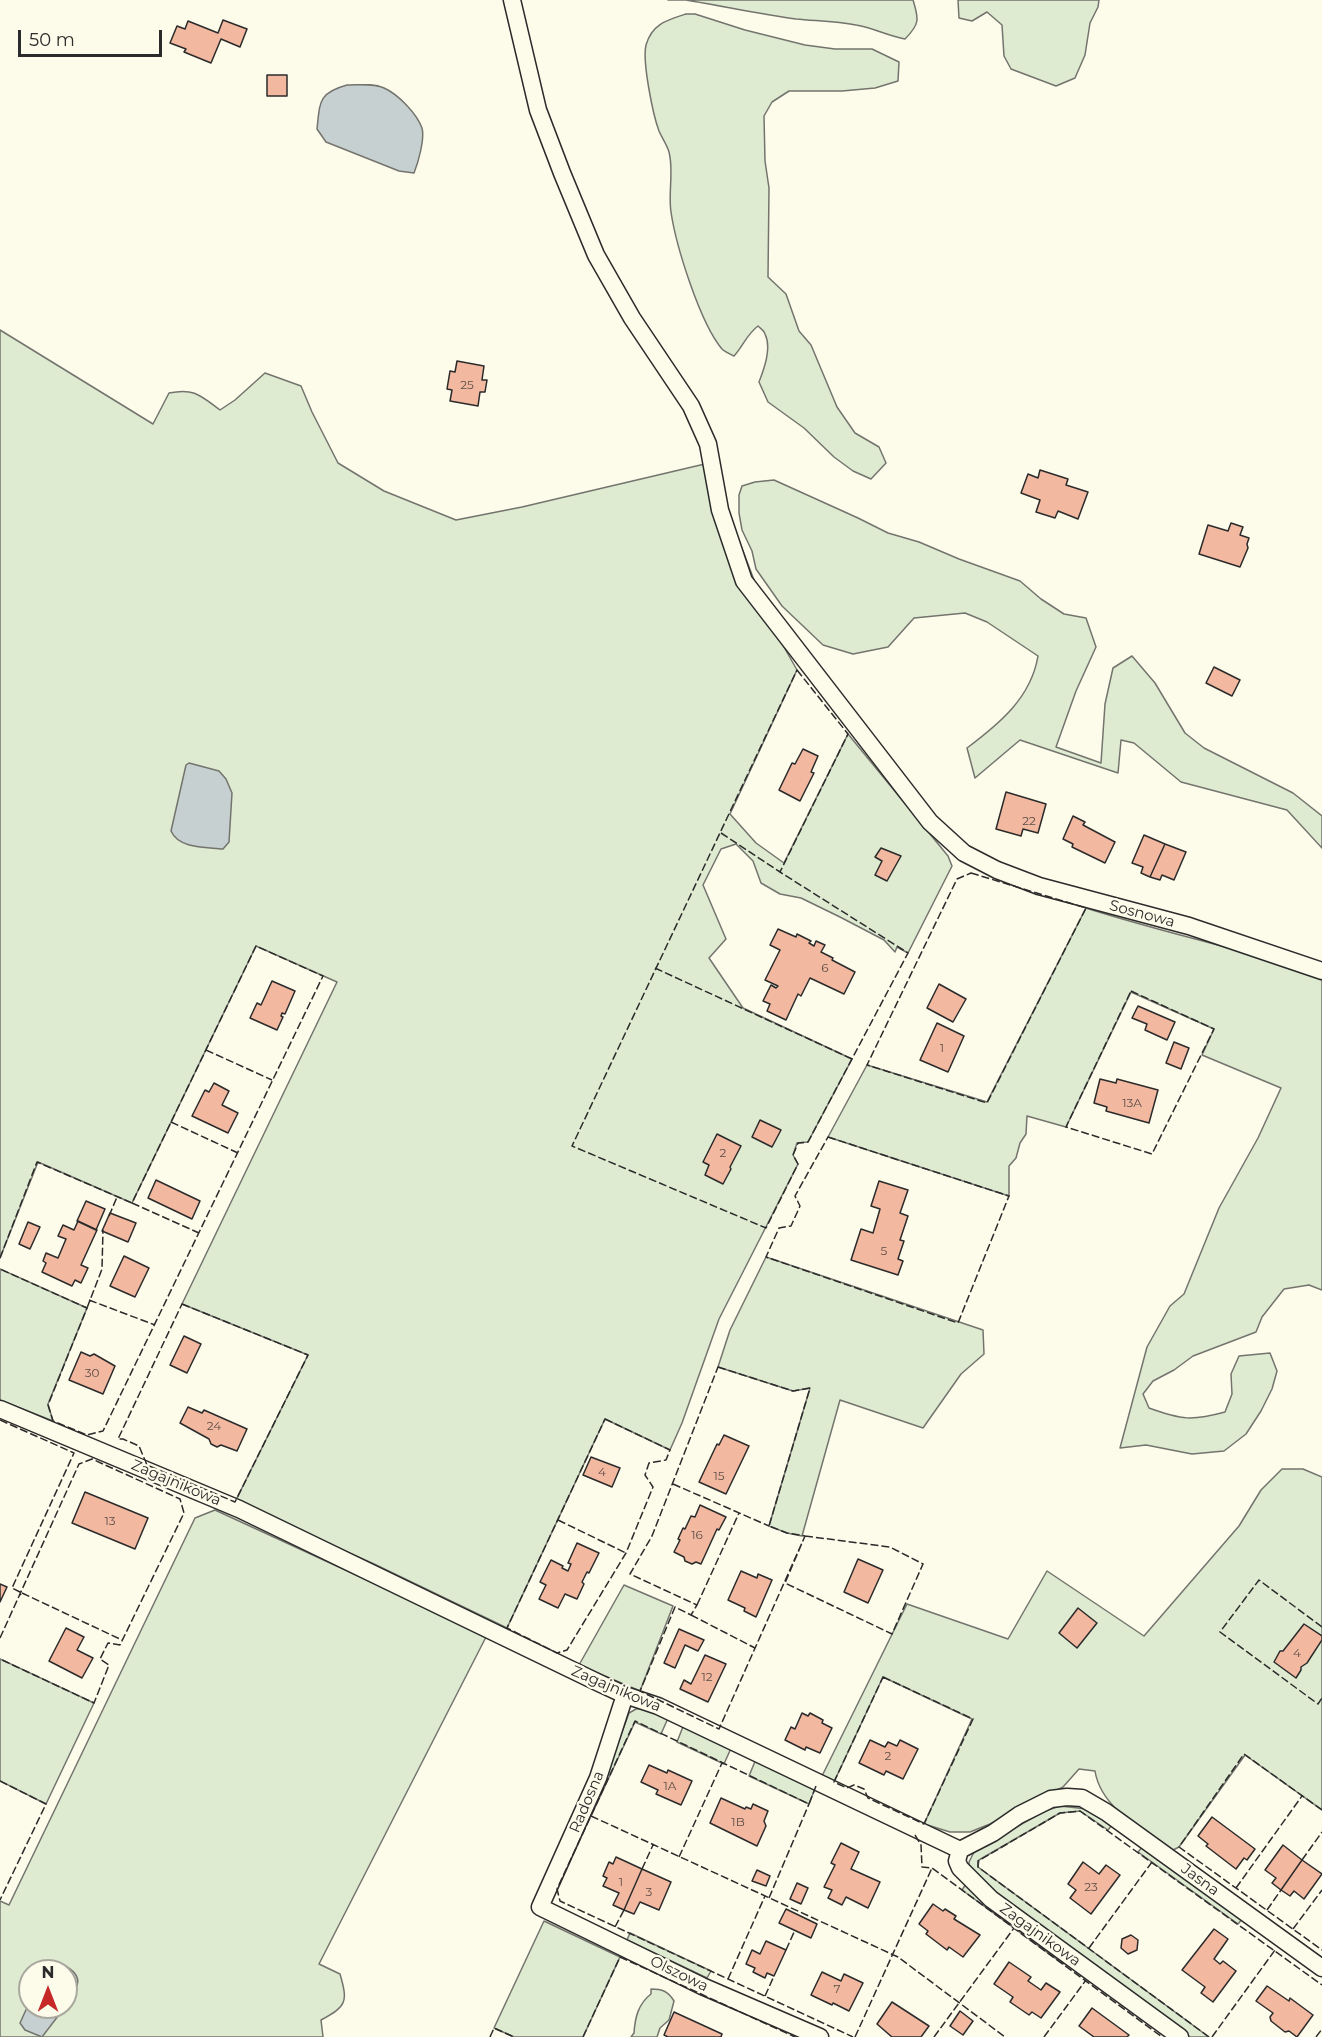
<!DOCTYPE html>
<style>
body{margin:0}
#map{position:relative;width:1322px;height:2037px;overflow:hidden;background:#fdfbea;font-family:Montserrat,sans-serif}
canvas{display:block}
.north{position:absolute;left:18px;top:1959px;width:60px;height:60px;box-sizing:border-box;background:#fdfbea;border:2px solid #a9a89e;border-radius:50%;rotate:0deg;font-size:16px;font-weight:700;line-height:24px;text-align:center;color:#2b2b2b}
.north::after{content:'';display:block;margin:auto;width:21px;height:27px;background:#c62828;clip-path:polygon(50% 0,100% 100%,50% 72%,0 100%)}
.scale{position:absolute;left:18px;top:30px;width:144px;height:27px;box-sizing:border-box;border:3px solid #2b2b2b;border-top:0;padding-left:8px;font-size:18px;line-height:21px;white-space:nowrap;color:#2b2b2b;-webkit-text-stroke:4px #fdfbea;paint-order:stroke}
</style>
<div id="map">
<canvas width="1322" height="2037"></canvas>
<div class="north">N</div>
<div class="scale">50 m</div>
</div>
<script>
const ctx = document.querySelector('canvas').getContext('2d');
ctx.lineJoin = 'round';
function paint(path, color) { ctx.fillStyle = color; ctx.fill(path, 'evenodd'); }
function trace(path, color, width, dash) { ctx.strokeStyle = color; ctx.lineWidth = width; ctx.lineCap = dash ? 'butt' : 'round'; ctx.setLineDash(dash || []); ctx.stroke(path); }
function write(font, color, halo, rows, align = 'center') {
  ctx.font = font + ' Montserrat,sans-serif'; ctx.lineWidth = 4.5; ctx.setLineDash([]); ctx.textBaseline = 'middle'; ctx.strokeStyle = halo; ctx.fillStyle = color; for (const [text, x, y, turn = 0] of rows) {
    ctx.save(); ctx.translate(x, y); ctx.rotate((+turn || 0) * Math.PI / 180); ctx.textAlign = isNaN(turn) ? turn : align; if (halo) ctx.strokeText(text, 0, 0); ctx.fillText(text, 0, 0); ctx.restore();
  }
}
const green = new Path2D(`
 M668 0H913C919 19 920 24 905 39 888 36 874 28 856 25 836 21 816 21 796 19 759 14 723 6 686 0Z
 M958 0H1099L1098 7 1090 23 1085 55 1075 78 1056 86 1011 69 1004 56 1002 25 987 12 972 21 959 18Z
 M686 14H695L745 30 805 45 835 49H872L899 62 898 81 875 88 842 91H789L772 102 764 116 765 161 769 188 768 277 786 294 799 331 811 345 837 407 855 433 879 447 886 463 871 479 853 471 834 457 804 428 768 402 759 382C764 369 772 348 765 334 764 330 761 329 758 326 747 334 743 346 734 356 730 354 725 352 722 349 700 323 676 246 671 212 668 193 674 171 669 152 667 145 662 138 659 131 653 115 642 61 646 45 652 24 667 20 686 14Z
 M0 330 153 424 169 393C194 388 200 395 220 410L235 400 265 373 301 386 312 412 338 463 384 491 456 520 522 507 709 463 771 624 797 670 730 814 756 843 784 863 848 734 948 856 952 866 908 953 897 947 895 952 884 940 840 917 801 898 780 894 761 883 753 861 736 844 721 849 703 885 726 939 709 958 743 1008 852 1059 808 1142 797 1143 793 1155 798 1164 719 1319 682 1423 670 1450 605 1419 507 1628 374 1564 235 1502 308 1355 182 1304 337 982 256 946 132 1203 38 1162 0 1258Z
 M774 480 858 518 888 533 919 542 959 559 1020 581 1041 599 1064 614 1086 618 1096 647 1076 691 1056 747 1101 763 1105 704 1113 668 1132 656 1155 683 1185 733 1204 748 1293 793 1322 816V848L1287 810 1181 782 1134 743 1121 740 1118 773 1020 740 975 778 967 748C999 724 1031 698 1038 656L987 622 965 613 914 618 888 647 853 654 823 645 782 606 756 569 752 551 742 530 739 513V495L742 486 755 482Z
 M1086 908C1139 925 1193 938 1247 953 1273 960 1296 972 1322 978V1290L1309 1285 1284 1289 1262 1317 1256 1332 1193 1356 1174 1370 1153 1381 1143 1394 1149 1408C1182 1420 1192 1421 1225 1412L1232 1394 1231 1374 1239 1356 1270 1353 1277 1371 1272 1389 1261 1411 1246 1434 1224 1451 1192 1454 1146 1445 1120 1448 1147 1347 1170 1306 1184 1294 1219 1208 1258 1138 1281 1088 1202 1055 1214 1029 1131 992 1066 1127 1027 1116 1026 1134 1020 1143 1016 1158 1009 1166V1196L828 1137 867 1065 987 1102Z
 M766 1257 983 1330 984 1354 961 1374 923 1428 840 1400 802 1536 787 1533 769 1526 810 1388 793 1391 718 1367 730 1330Z
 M0 1269 87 1308 48 1404 53 1421 0 1400Z
 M1282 1469H1303L1322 1477V1810L1245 1755 1179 1847 1173 1850C1144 1830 1101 1809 1095 1771L1079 1769 1063 1787 990 1824 970 1832H950L924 1824 972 1719 883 1677 834 1782 822 1776 907 1604 1008 1639 1047 1571 1144 1636 1239 1526 1261 1490Z
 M215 1510 378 1585 486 1637 319 1964 340 1974C348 2002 347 2006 321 2020L323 2037H0V1901L9 1905 195 1518ZM30 1971H66V2007H30Z
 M624 1585 673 1606 640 1691 579 1665Z
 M0 1659 94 1703 46 1804 0 1781Z
 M645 1708 669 1716 661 1734 635 1722 591 1816 629 1713 636 1709Z
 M684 1724 732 1746 724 1764 677 1742Z
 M756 1759 816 1786 809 1804 749 1776Z
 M1060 1806 1087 1809 1112 1825 1108 1830 1080 1811 1060 1813 979 1860 978 1867 1209 2037H1189L987 1888 969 1868V1862L975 1850 1045 1811Z
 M1144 1845 1243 1918 1238 1924 1138 1852Z
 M966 1884 1067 1959 1063 1964 962 1890Z
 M544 1921 620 1957 583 2037H514L494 2028Z
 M630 1933 711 1971 707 1978 627 1940Z
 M651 1989C662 1989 668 1991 674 2001L669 2020 660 2028 657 2037H631L634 2033C635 2018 638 2004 651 1994Z`);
const water = new Path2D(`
 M347 85C359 85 373 83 384 88 398 94 417 114 422 128 425 139 418 163 414 173L399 171 326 142 317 129C320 102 318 93 347 85Z
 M189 763 219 771 226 779 232 793 229 842 223 849C206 847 179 849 171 831L186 765Z
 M58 1962C86 1975 80 1984 66 2006V1971H46L52 1963Z
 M30 2001V2007H65L42 2037 25 2030 20 2023Z`);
const building = new Path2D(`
 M223 20 247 29 240 47 221 39 211 63 184 52 186 49 170 43 177 26 185 29 188 21 218 33Z
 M267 75H287V96H267Z
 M457 361 484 366 482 380H487L485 392H480L478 406 450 401 452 390 447 389 450 371 455 372Z
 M1040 470 1068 479 1066 485 1088 492 1078 519 1058 511 1055 518 1036 512 1040 500 1021 493 1028 474 1038 478Z
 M1231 523 1243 527 1240 535 1249 538 1247 544 1248 548 1240 567 1199 554 1208 525 1228 531Z
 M1214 667 1240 680 1232 696 1206 683Z
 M803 749 818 756 811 772 814 773 800 801 779 790 792 763 795 764Z
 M1006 792 1046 804 1038 833 1023 829 1021 836 996 829Z
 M1073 816 1085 822 1083 825 1115 842 1105 863 1072 847 1073 844 1063 839Z
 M1144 835 1165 844 1150 877 1141 873 1143 867 1132 863Z
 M1165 844 1186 852 1174 880 1162 875 1160 880 1150 877Z
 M881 848 901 856 887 881 875 875 882 861 875 857Z
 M778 929 796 937 797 934 811 941 809 943 814 946 816 941 825 945 821 952 833 958 832 960 855 972 844 994 810 978 801 996 798 994 786 1020 767 1011 770 1004 763 1001 771 985 776 988 778 986 765 980 780 950 770 945Z
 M272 981 295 991 285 1014 282 1013 281 1016 283 1017 277 1030 250 1018 257 1003 261 1005Z
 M939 984 966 999 953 1022 927 1008Z
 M1138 1006 1175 1022 1167 1040 1145 1030 1147 1024 1132 1018Z
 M937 1023 964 1036 948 1072 920 1060Z
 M1174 1042 1189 1048 1181 1069 1166 1063Z
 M1100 1079 1116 1083 1117 1079 1158 1090 1149 1123 1106 1111 1107 1107 1094 1103Z
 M214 1083 229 1091 222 1105 238 1113 228 1133 192 1116 205 1090 209 1092Z
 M760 1120 781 1130 772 1147 752 1137Z
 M717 1134 741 1146 730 1167 731 1169 723 1184 705 1175 709 1165 703 1162Z
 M156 1180 200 1201 192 1219 148 1198Z
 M879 1181 908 1190 900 1213 908 1216 900 1240 904 1241 898 1259 903 1261 898 1275 851 1260 861 1229 873 1233 880 1209 871 1206Z
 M86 1201 105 1209 96 1230 77 1221Z
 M110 1213 136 1223 128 1242 102 1231Z
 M78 1221 97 1230 81 1265 88 1268 81 1283 75 1280 72 1286 42 1272 46 1263 43 1261 46 1253 58 1258 66 1239 58 1236 63 1225 74 1230Z
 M28 1222 40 1227 30 1249 19 1244Z
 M124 1256 149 1268 135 1297 110 1286Z
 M184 1336 201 1344 187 1373 170 1365Z
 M81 1352 90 1356 94 1354 115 1366 103 1394 69 1380Z
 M188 1407 202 1413 204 1410 247 1429 237 1451 221 1445 217 1447 211 1444 209 1439 180 1423Z
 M724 1435 749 1446 726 1494 699 1482 717 1444 719 1445Z
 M591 1457 620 1468 612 1487 583 1475Z
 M85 1492 148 1518 135 1549 72 1523Z
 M700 1505 726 1517 719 1530 717 1529 701 1564 696 1562 692 1564 685 1561 684 1557 674 1552 680 1540 678 1539 683 1528 685 1529 691 1516 695 1517Z
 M577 1543 599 1553 589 1573 587 1572 582 1582 584 1584 577 1599 565 1594 558 1608 539 1599 546 1585 540 1582 551 1560 563 1566 562 1568 568 1571 571 1564 568 1563Z
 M858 1559 883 1570 868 1603 844 1592Z
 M741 1571 757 1578 758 1574 772 1580 756 1617 744 1611 745 1608 728 1600Z
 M0 1584 7 1587 0 1602Z
 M1078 1608 1097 1623 1077 1648 1059 1633Z
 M1304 1624 1322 1636V1640L1307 1663 1301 1667V1670L1296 1678 1274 1662 1280 1651H1283Z
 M66 1628 84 1637 77 1650 93 1658 82 1678 49 1661Z
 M679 1629 704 1640 698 1651 685 1645 675 1668 664 1663Z
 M705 1655 726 1664 708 1702 680 1689 684 1680 691 1684Z
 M802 1713 808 1716 810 1713 823 1720 822 1723 832 1728 820 1753 806 1747 805 1750 785 1740 791 1727 795 1729Z
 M870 1740 885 1747 888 1742 897 1746 900 1740 918 1749 903 1779 886 1771 884 1775 859 1763Z
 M649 1765 667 1773 668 1770 692 1781 681 1805 656 1794 658 1790 641 1782Z
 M721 1798 745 1809 746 1807 751 1809 753 1804 768 1811 764 1821 766 1826 757 1846 710 1823Z
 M1212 1817 1255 1849 1247 1860 1244 1858 1236 1869 1206 1846 1208 1844 1198 1836Z
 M841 1843 859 1852 851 1869 880 1882 868 1908 846 1897 842 1905 828 1898 832 1890 824 1887 835 1865 831 1863Z
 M1283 1845 1302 1860 1281 1890 1272 1883 1276 1878 1265 1870Z
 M616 1857 642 1869 624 1910 613 1905 619 1893 603 1886 607 1878 603 1876 609 1862 613 1864Z
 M1302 1860 1322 1874 1304 1899 1294 1891 1290 1896 1281 1890Z
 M1083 1862 1099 1874 1106 1865 1120 1875 1091 1914 1070 1898 1076 1890 1068 1884Z
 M642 1869 671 1882 659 1910 640 1902 634 1914 624 1910Z
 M757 1870 770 1876 766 1886 752 1881Z
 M797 1883 808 1888 801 1904 790 1899Z
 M933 1904 943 1911 945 1909 956 1916 954 1919 980 1935 963 1957 949 1947 947 1950 926 1934 928 1931 919 1924Z
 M786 1909 817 1924 811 1938 779 1923Z
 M1214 1929 1228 1939 1214 1959 1220 1964 1223 1961 1236 1971 1213 2002 1201 1993 1205 1987 1182 1970Z
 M1131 1935 1138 1940 1137 1950 1128 1954 1121 1948 1122 1939Z
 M766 1941 786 1950 774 1976 767 1973 765 1978 753 1972 755 1968 746 1964 752 1950 760 1954Z
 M1009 1962 1031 1977 1028 1981 1041 1990 1046 1983 1060 1992 1041 2018 1032 2012 1029 2015 1010 2002 1013 1997 994 1984Z
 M822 1972 841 1981 844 1974 863 1983 849 2011 833 2003 832 2005 811 1995Z
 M1267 1986 1289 2001 1290 1998 1313 2015 1297 2037 1289 2031 1285 2032 1271 2021 1270 2017 1273 2013 1256 2001Z
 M892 2002 929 2026 921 2037H892L877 2024Z
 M1092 2008 1129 2035 1127 2037H1094L1079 2026Z
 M960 2011 973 2021 963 2035 950 2026Z
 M674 2012 722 2034 721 2037H668L664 2035Z`);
const minor = new Path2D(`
 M512 0 538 110 562 173 596 255 632 318 691 406 708 444 720 510 744 581 930 822 964 853 997 870 1039 886 1189 926 1322 971
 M0 1409 239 1509 599 1683 625 1695 658 1706 960 1850
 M625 1695 598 1778 540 1907 702 1986 820 2037
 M960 1850 993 1833 1019 1815 1051 1799 1067 1797 1082 1798 1106 1812 1322 1968
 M960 1850 957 1861 960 1868 991 1899 1180 2037`);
const fence = new Path2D(`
 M797 670 848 734 780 872 908 953 808 1142 798 1143 793 1155 798 1164 766 1228 572 1146Z
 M721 833 780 872
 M971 873 1086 908 987 1103 867 1065 957 879Z
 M655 968 852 1059
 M1131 991 1214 1029 1152 1154 1066 1127Z
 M206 1050 272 1080
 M171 1122 238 1153
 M828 1137 1009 1196 958 1323 766 1257 779 1228 791 1226 800 1206 795 1196Z
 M132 1203 199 1233
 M109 1216 117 1197
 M0 1258 37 1162 132 1203 256 946 323 976 103 1431 87 1435 53 1421 48 1405 87 1308 0 1269
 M89 1300 155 1325
 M182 1304 308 1355 235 1502 147 1465 139 1446 123 1439H118Z
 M87 1308 102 1269 103 1230
 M718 1367 793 1391 810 1388 769 1526 787 1533 805 1536 719 1729 640 1691 675 1607 691 1615 697 1605 630 1574 652 1536Z
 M605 1419 670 1450 666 1460 649 1463 645 1475 653 1487 626 1553 567 1650 557 1653 507 1628Z
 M0 1420 74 1453 12 1588 22 1593 20 1595
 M673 1484 769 1526
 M558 1520 626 1553
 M805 1536 890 1547 923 1564 892 1634 785 1583Z
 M22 1593 122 1640
 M697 1605 739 1513
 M691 1615 755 1648
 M1322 1627 1259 1580 1220 1632 1318 1704 1322 1698
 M0 1638 79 1464 92 1459 180 1499 184 1513 120 1645 108 1643 100 1659 109 1665 94 1703 0 1659
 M883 1677 973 1719 924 1824 868 1798 864 1789 854 1785 847 1788 834 1782Z
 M0 1781 46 1804 0 1900
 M816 1786 809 1804 635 1721 557 1889 560 1901 853 2037
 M1322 1810 1244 1754 1179 1847 1322 1950
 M591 1816 898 1957 1005 2037
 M915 1835 921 1845 922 1867 932 1868 1162 2037
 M679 1857 722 1763
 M1302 1860 1322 1832
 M642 1869 653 1845
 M1236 1888 1302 1796
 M769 1898 809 1804
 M1267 1910 1281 1890
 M615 1927 624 1910
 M1293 1929 1322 1890
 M1089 1948 1152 1862
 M786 1950 795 1930
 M728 1979 765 1896
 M765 1996 774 1976
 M490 2037 494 2028 514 2037
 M583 2037 620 1957 795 2037
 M855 2037 932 1868
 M934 2037 1014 1928
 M1044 2037 1086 1980
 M1209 2037 978 1867V1861L1060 1813 1080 1811 1322 1985
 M1212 2037 1275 1950
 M1316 2037 1322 2029`);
const numberNames = [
 ["25",467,385],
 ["22",1029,821],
 ["6",825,968],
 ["1",942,1048],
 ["13A",1132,1103],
 ["2",723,1153],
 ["5",884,1251],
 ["30",92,1373],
 ["24",214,1426],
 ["4",602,1472],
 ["15",719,1476],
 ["13",110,1521],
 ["16",697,1535],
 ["4",1297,1653],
 ["12",707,1677],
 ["2",888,1756],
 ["1A",670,1786],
 ["1B",738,1822],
 ["1",621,1882],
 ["23",1091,1887],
 ["3",649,1892],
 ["7",837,1989]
];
const streetNames = [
 ["Sosnowa",1142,914,15],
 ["Zagajnikowa",176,1483,23],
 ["Zagajnikowa",616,1689,23],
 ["Radosna",587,1802,-67],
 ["Jasna",1200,1880,36],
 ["Zagajnikowa",1040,1935,36],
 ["Olszowa",679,1974,26]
];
paint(green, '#deebd1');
trace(green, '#74746e', 1.5);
paint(water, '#c7d0d0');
trace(water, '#74746e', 1.5);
paint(building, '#f2b8a0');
trace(building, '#2b2b2b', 1.5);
trace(minor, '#2b2b2b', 19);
trace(minor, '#fdfbea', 16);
trace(fence, '#2b2b2b', 1.5, [8, 3]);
write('12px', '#5d4e48', null, numberNames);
write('15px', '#2b2b2b', '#fdfbea', streetNames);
</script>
